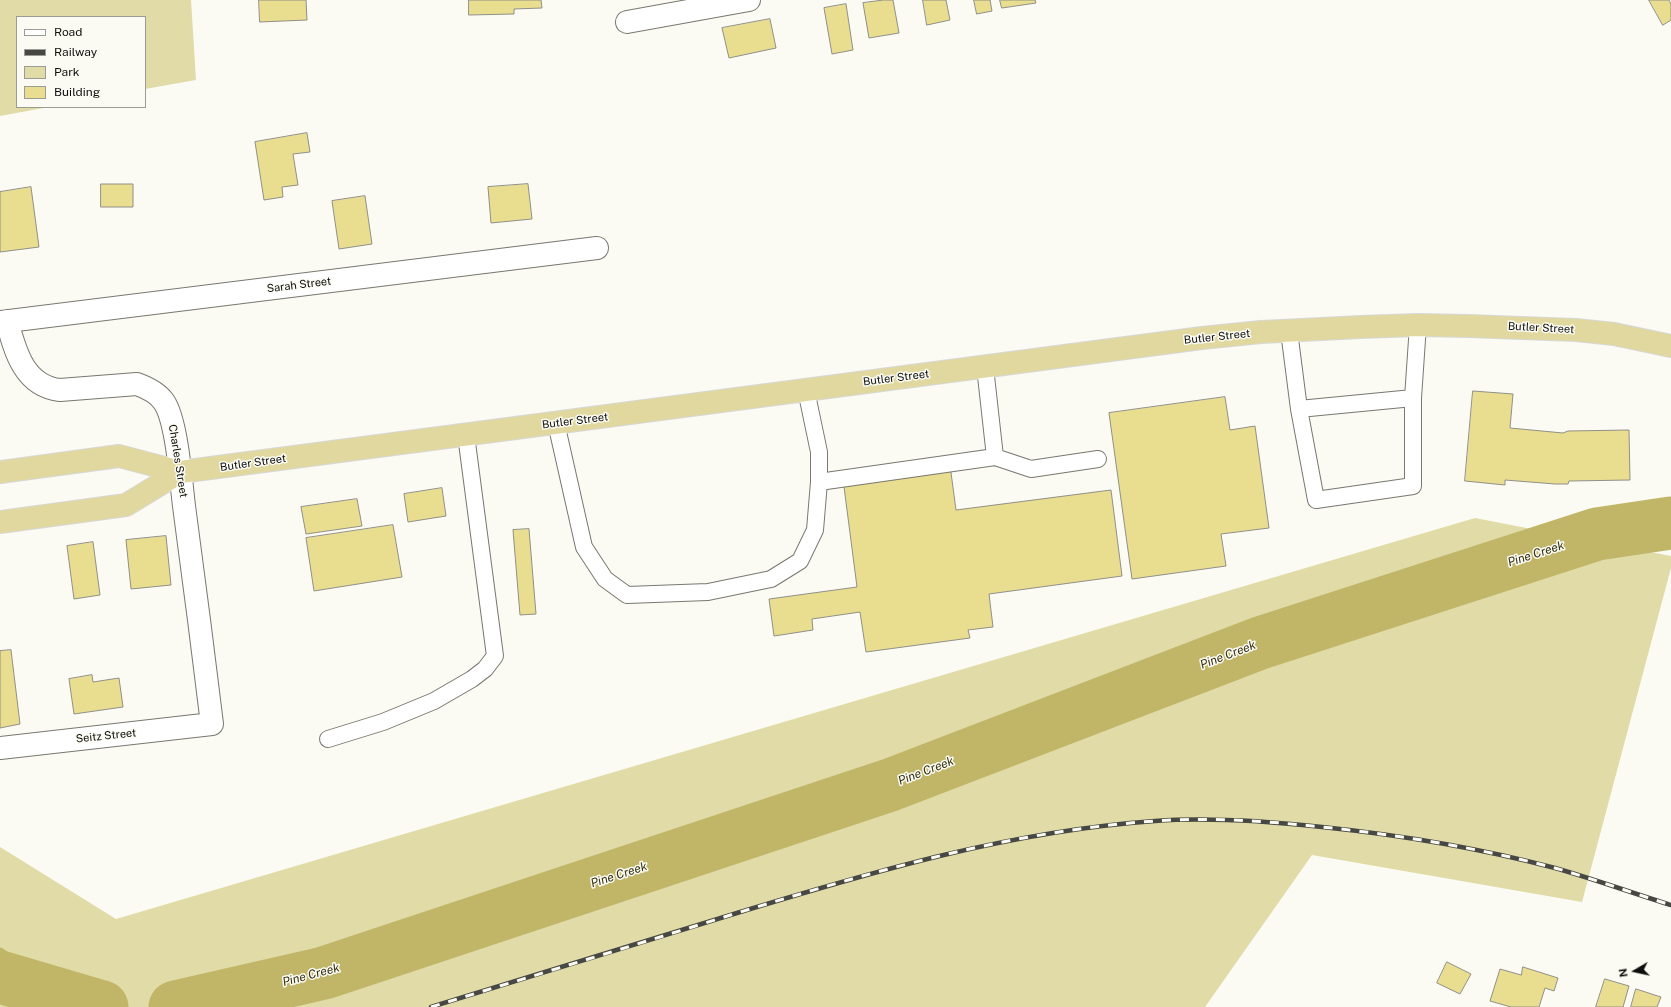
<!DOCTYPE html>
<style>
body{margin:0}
#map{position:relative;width:1671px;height:1007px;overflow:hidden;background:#fbfbf3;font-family:"Public Sans",sans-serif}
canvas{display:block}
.legend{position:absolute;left:16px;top:16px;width:130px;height:92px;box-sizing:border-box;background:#fbfbf3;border:1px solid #9c9c97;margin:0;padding:5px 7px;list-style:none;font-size:12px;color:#0e0e0c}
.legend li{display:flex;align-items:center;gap:8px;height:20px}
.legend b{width:20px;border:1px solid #9c9c97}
.north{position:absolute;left:1615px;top:951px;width:40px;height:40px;-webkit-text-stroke:3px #fbfbf3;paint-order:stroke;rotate:261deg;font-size:11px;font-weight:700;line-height:16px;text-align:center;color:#0e0e0c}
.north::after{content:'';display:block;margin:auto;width:14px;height:18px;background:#0e0e0c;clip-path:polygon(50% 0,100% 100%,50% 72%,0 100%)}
</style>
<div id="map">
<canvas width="1671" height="1007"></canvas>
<ul class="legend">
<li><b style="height:5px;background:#fff"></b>Road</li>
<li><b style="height:5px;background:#474743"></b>Railway</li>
<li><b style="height:11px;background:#e1dba8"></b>Park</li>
<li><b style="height:11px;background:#e9de8f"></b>Building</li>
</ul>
<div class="north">N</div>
</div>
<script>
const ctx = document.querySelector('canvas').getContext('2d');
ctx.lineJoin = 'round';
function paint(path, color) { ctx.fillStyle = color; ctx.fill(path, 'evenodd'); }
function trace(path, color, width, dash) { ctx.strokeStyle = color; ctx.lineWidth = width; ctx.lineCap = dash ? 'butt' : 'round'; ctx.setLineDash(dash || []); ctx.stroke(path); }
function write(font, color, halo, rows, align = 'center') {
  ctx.font = font + ' "Public Sans",sans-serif'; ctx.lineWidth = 3; ctx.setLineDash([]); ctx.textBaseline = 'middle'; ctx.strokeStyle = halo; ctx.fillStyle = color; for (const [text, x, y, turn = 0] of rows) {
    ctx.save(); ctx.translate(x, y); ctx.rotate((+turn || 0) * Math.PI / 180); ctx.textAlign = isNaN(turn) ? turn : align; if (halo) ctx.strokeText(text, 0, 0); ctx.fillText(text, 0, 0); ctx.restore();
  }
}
const green = new Path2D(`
 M0 0H191L196 80 145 89V17H17V107H49L0 116Z
 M1475 518 1671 556V568L1582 902 1312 855 1205 1007H0V847L116 919Z`);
const stream = new Path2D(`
 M0 952 57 993`);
const river = new Path2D(`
 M0 977 102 1007
 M175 1007 324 973 890 785 1260 643 1597 534 1671 523`);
const building = new Path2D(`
 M259 0H306L307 20 260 22Z
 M469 0H541L542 8 514 9V14L469 15Z
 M884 0H893L899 33 869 38 863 3Z
 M923 0H946L950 20 927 25Z
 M974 0H990L992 11 977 14Z
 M1000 0H1035L1036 3 1002 8Z
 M1649 0H1669L1671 4V20L1663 25Z
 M846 4 853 50 832 54 824 8Z
 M770 19 776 48 729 58 722 28Z
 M307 133 310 152 293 154 298 185 282 187 283 197 264 200 255 142Z
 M101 184H133V207H101Z
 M528 184 532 219 491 223 488 187Z
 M31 187 39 247 0 252V192Z
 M365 196 372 244 339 249 332 201Z
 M1473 391 1513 394 1510 428 1563 433 1568 431 1629 430 1630 480 1569 481 1568 484H1555L1505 480V485L1465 481Z
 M1225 397 1230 430 1255 426 1269 528 1221 534 1226 566 1132 579 1109 413Z
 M950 465 956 510 1111 490 1122 576 989 594 993 627 968 630 970 638 866 652 860 612 812 619 813 630 774 636 769 599 857 587 843 479Z
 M442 488 446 516 408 522 404 494Z
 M357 499 362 526 306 534 301 507Z
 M393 525 402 577 314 591 306 538Z
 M529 529 536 614 520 615 513 530Z
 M166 536 171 585 131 589 126 540Z
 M93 542 100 595 74 599 67 546Z
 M11 650 20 724 0 728V651Z
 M92 675 93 682 119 678 123 707 74 714 69 679Z
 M1447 962 1471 974 1460 994 1437 983Z
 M1523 967 1558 978 1554 991 1545 988 1539 1007H1511L1490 1001 1500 969 1521 975Z
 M1605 979 1629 986 1623 1007H1596Z
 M1636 989 1661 997 1657 1007H1631Z`);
const service = new Path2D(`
 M1289 331 1299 409 1316 500 1413 486V398L1418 325
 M1299 409 1413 398
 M556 423 584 547 605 579 627 595 708 592 771 579 800 561 815 530 819 482V452L806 390
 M995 457 1031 469 1098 459
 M819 482 995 457 985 367
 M328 739 383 722 434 701 472 679 485 669 495 656 466 435`);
const minor = new Path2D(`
 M627 22 749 0
 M0 322 597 248
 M0 748 212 724C203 651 194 579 184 506 181 482 177 421 164 402 158 393 148 388 137 384L60 390C24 386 15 351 7 321`);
const trunk = new Path2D(`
 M0 472 119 456 180 472 1202 338 1261 332 1361 327 1418 325 1468 326 1576 330 1614 334 1671 346
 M0 522 126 505 180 472`);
const rail = new Path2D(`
 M431 1007C533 976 635 945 737 913 875 871 1011 831 1155 821 1211 817 1266 821 1322 827 1400 835 1479 848 1555 868 1594 879 1632 893 1671 905`);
const streetNames = [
 ["Sarah Street",299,285,-7],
 ["Butler Street",1541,328,3],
 ["Butler Street",1217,337,-6],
 ["Butler Street",896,378,-7],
 ["Butler Street",575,421,-7],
 ["Charles Street",178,461,81],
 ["Butler Street",253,463,-8],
 ["Seitz Street",106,736,-6]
];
const waterNames = [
 ["Pine Creek",1536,554,-18],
 ["Pine Creek",1228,655,-21],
 ["Pine Creek",926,771,-21],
 ["Pine Creek",619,875,-18],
 ["Pine Creek",311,975,-15]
];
paint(green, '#e1dba8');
trace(stream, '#c1b668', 9);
trace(river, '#c1b668', 53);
paint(building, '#e9de8f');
trace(building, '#908f88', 1);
trace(service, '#787770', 18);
trace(minor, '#787770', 24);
trace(trunk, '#d8d8d8', 24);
trace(service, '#fff', 16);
trace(minor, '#fff', 22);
trace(trunk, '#e0d89e', 22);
trace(rail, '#474743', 4.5);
trace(rail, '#fbfbf3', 3, [9]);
write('11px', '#0e0e0c', '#fbfbf3', streetNames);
write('italic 12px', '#35300e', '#fbfbf3', waterNames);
</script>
